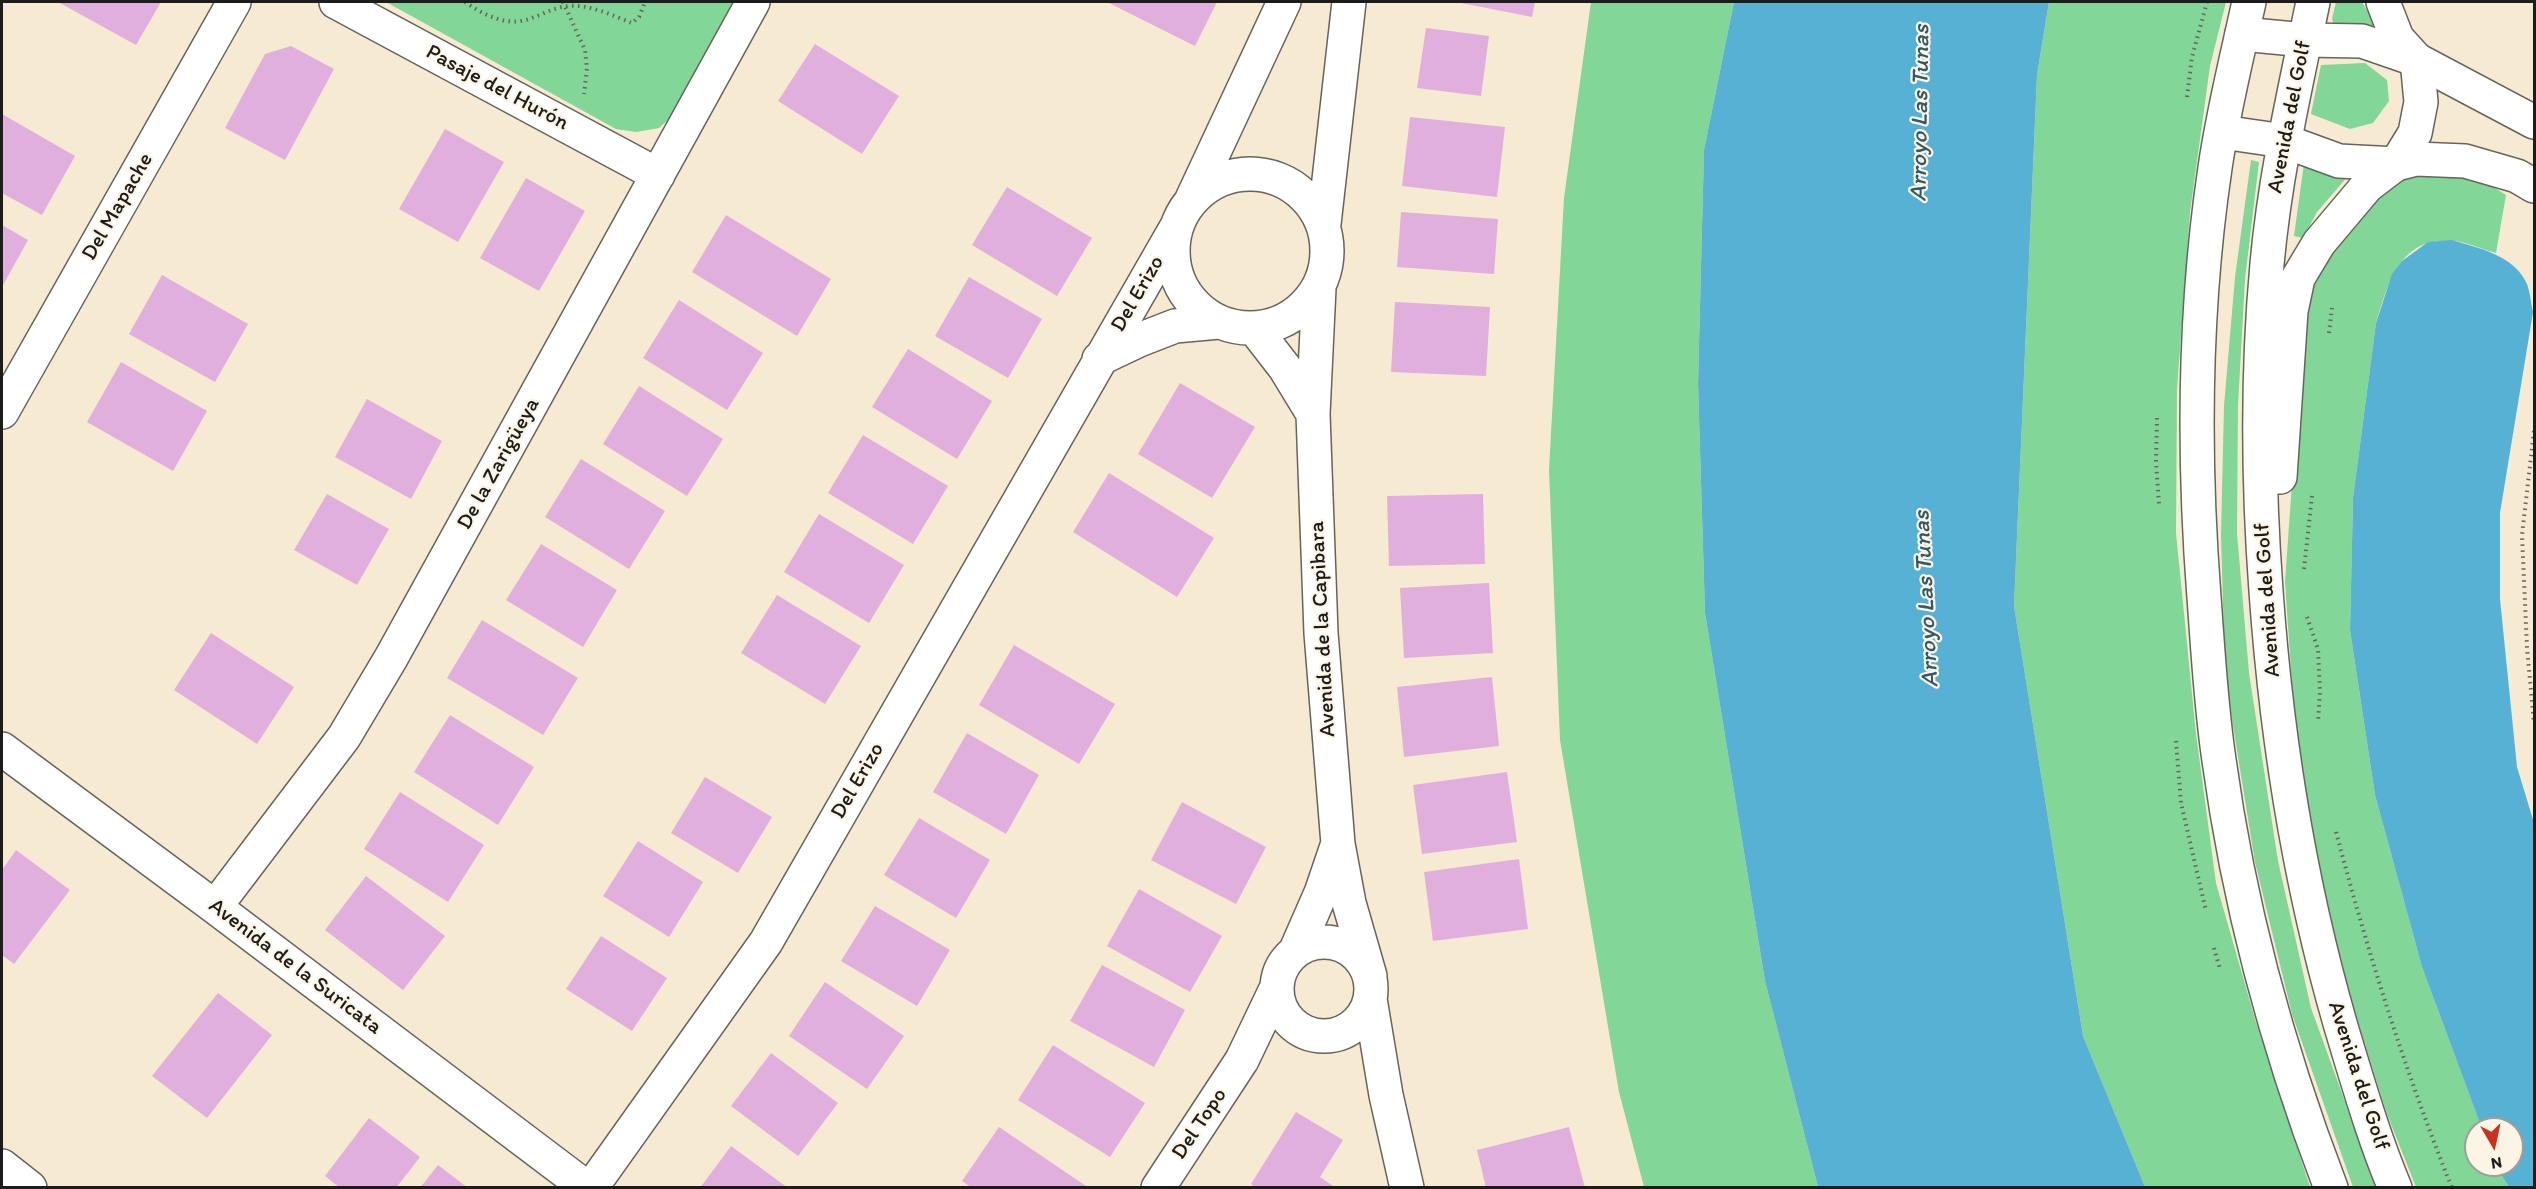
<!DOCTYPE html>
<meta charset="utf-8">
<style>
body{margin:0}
#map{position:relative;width:2536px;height:1189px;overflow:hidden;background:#f6ead2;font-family:Itim,sans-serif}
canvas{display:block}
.frame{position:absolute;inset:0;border:3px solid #1c1c1c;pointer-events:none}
.north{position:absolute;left:2464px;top:1117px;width:60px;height:60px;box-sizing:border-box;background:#fcf5e5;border:2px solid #a29e95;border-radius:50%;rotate:171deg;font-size:16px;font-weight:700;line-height:24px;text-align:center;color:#1c1c1c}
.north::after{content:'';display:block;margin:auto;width:21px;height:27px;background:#c8321e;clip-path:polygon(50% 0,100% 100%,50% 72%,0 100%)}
</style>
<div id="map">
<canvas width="2536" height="1189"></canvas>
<div class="frame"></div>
<div class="north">N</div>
</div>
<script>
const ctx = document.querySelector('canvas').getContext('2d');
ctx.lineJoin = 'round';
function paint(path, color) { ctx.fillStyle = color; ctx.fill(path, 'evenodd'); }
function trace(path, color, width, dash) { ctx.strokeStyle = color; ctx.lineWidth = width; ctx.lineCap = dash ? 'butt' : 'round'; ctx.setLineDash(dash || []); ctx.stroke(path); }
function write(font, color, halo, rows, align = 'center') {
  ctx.font = font + ' Itim,sans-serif'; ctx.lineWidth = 4.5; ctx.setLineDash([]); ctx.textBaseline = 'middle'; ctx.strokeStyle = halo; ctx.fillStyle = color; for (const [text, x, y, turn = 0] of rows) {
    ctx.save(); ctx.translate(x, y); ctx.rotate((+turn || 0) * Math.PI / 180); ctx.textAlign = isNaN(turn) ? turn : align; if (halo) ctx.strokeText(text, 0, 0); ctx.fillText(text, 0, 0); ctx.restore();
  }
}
const green = new Path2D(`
 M386 2H734L676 113 659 128 636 132 616 129Z
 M1591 2H1734L1704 150 1698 384 1705 613 1765 981 1818 1187H1644L1619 1092 1560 740 1549 470 1564 198Z
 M2049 2H2226L2210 66 2190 212 2177 390 2176 533 2196 734 2216 883 2255 1019 2310 1187H2145L2083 1036 2014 606 2037 75Z
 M2336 2H2362L2374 23 2372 30 2335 28 2332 19Z
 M2365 63 2387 80 2389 101 2373 123 2350 129 2311 114 2321 65Z
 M2305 156 2355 168 2317 212 2303 238 2294 236Z
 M2251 160 2259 162 2245 279 2238 405 2237 533 2249 673 2278 861 2311 1008 2376 1187H2353L2292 1014 2255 862 2225 676 2221 535 2224 406 2235 277Z
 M2414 169 2484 181 2506 195 2496 253C2481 249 2465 241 2450 241 2399 238 2388 284 2376 323L2353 498 2350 630 2375 795 2422 967 2482 1129H2476V1165H2495L2509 1187H2416L2387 1114 2338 958 2308 818 2293 699 2285 582 2304 314 2321 265 2348 221Z`);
const water = new Path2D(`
 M1734 2H2049L2037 75 2014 606 2083 1036 2145 1187H1818L1765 981 1705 613 1698 384 1704 150Z
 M2451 240C2479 248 2514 255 2527 284 2530 292 2531 303 2533 312L2500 513V599L2517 767 2534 823V1187H2509L2495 1165H2512V1129H2482L2422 967 2375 795 2350 630 2353 498 2376 323 2392 274 2402 261 2428 242Z`);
const building = new Path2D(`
 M58 2H161L136 45Z
 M1107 2H1217L1195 46Z
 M1456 2H1535L1532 17Z
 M1426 28 1489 36 1481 96 1417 88Z
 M815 44 899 96 862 154 778 101Z
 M291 46 334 69 285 160 225 128 265 54Z
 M2 114 75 156 42 215 2 193Z
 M1410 117 1505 127 1497 197 1402 186Z
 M445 129 504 162 458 242 399 209Z
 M526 178 585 211 539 291 480 258Z
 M1007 187 1092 238 1057 296 972 245Z
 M1401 212 1498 219 1494 274 1397 267Z
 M726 215 831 279 797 336 692 272Z
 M2 225 28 240 2 287Z
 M162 275 248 324 215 382 129 334Z
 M969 277 1042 319 1008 378 935 336Z
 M679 300 763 353 727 410 643 358Z
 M1395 302 1490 307 1486 376 1391 372Z
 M908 349 992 401 957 459 872 407Z
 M121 362 207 411 173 471 87 422Z
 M1180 383 1255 427 1212 498 1138 454Z
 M639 386 723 439 687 496 603 444Z
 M367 399 442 441 411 499 335 457Z
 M863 435 948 486 913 544 828 493Z
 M581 459 665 511 629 569 545 517Z
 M1109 473 1214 538 1177 597 1073 532Z
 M327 494 389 529 357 585 294 550Z
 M1483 494 1485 564 1389 566 1387 496Z
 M819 514 904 565 869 623 784 572Z
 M541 544 617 590 583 647 506 600Z
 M1489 583 1493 653 1404 658 1400 588Z
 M777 595 861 646 825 704 741 653Z
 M482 620 578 678 543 735 447 678Z
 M211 633 294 687 257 744 174 690Z
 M1014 645 1115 704 1079 764 979 705Z
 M1492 677 1499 746 1404 757 1397 687Z
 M450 715 534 767 498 825 414 772Z
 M967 733 1039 775 1006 834 933 792Z
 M1507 772 1517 842 1422 854 1413 785Z
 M705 777 772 817 738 873 671 833Z
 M400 792 484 845 448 902 364 849Z
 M1182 802 1266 847 1236 904 1151 860Z
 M919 818 990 860 956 918 884 875Z
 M638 841 703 882 669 937 603 896Z
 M16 850 70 890 14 964 2 955V870Z
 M1519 859 1528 929 1433 941 1424 872Z
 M366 876 445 936 403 990 325 930Z
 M1139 889 1222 936 1190 992 1107 946Z
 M875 906 950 950 917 1006 841 961Z
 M601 936 667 978 632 1031 566 989Z
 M1102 965 1185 1010 1154 1067 1070 1021Z
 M825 982 904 1036 867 1089 789 1036Z
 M218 993 272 1035 207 1118 152 1076Z
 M1053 1045 1145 1103 1110 1157 1018 1100Z
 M771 1053 838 1103 798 1156 731 1106Z
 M1296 1112 1343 1140 1320 1177 1336 1188H1256L1251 1184Z
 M369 1118 420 1157 396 1188H340L325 1176Z
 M999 1127 1089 1188H972L962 1181Z
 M1569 1127 1585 1188H1486L1477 1150Z
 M731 1146 788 1188H700Z
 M438 1165 468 1188H420Z`);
const path = new Path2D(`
 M465 2C481 13 501 24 521 21 538 18 552 7 569 6 589 4 614 16 632 23L639 17 645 2
 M563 2 585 50 587 69 584 94
 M2187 97 2192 57 2207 2
 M2329 333 2332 308
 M2157 418 2156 463 2159 504
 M2534 431 2522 535 2527 648 2534 723
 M2304 569 2312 496
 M2307 617 2318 649 2320 692 2318 722
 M2176 741 2181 803 2206 911
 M2336 832C2368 953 2405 1071 2452 1188
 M2214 948 2220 969`);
const minor = new Path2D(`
 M336 2 658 175
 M2242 34 2305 40 2362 41 2417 60 2534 122
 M2222 132 2284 141 2339 161 2396 164 2416 159 2465 161 2517 176 2534 186
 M1173 251a77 77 0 1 1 154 0a77 77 0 1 1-154 0Z
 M1192 199 1284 2
 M1324 224 1349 2
 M1319 288 1313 414 1321 633 1338 844 1349 903 1370 976
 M1254 328 1285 368 1313 414
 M1099 359 1139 340 1175 326 1219 322
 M2 412 234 2
 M2 749 215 907 587 1188
 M215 907 344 737 391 658 753 2
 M1277 989a47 47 0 1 1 94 0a47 47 0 1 1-94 0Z
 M1296 950 1321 893 1337 846
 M1370 999 1386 1095 1407 1188
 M2 1166 30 1188
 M591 1188 766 942 1176 228
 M1158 1188 1242 1060 1276 989`);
const tertiary = new Path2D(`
 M2249 2C2237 57 2223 112 2215 168 2194 309 2193 455 2204 597 2208 652 2211 707 2219 760 2239 907 2278 1050 2331 1188
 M2313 2C2295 89 2275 175 2267 264 2257 373 2258 483 2266 591 2277 747 2302 900 2348 1050 2362 1096 2376 1143 2395 1188
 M2280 477 2291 311 2298 278 2319 243 2367 186 2396 164 2415 133 2421 102 2417 60 2397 38 2383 2`);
const streetNames = [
 ["Pasaje del Hurón",497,88,28],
 ["Avenida del Golf",2290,117,-79],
 ["Del Mapache",118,207,-60],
 ["Del Erizo",1138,294,-60],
 ["De la Zarigüeya",499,464,-61],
 ["Avenida del Golf",2268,600,-94],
 ["Avenida de la Capibara",1323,629,-93],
 ["Del Erizo",858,781,-60],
 ["Avenida de la Suricata",295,967,37],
 ["Avenida del Golf",2358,1076,72],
 ["Del Topo",1200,1124,-56]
];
const waterNames = [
 ["Arroyo Las Tunas",1921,113,-89],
 ["Arroyo Las Tunas",1927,599,-93]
];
paint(green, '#81d698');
paint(water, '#57b1d5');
paint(building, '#e1afde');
trace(minor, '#68645c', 36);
trace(tertiary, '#68645c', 36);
trace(path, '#68645c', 4, [1.5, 4.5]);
trace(minor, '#fff', 33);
trace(tertiary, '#fff', 33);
write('22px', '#1c1c1c', '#fcf5e5', streetNames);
write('italic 24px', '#345866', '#fcf5e5', waterNames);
</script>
